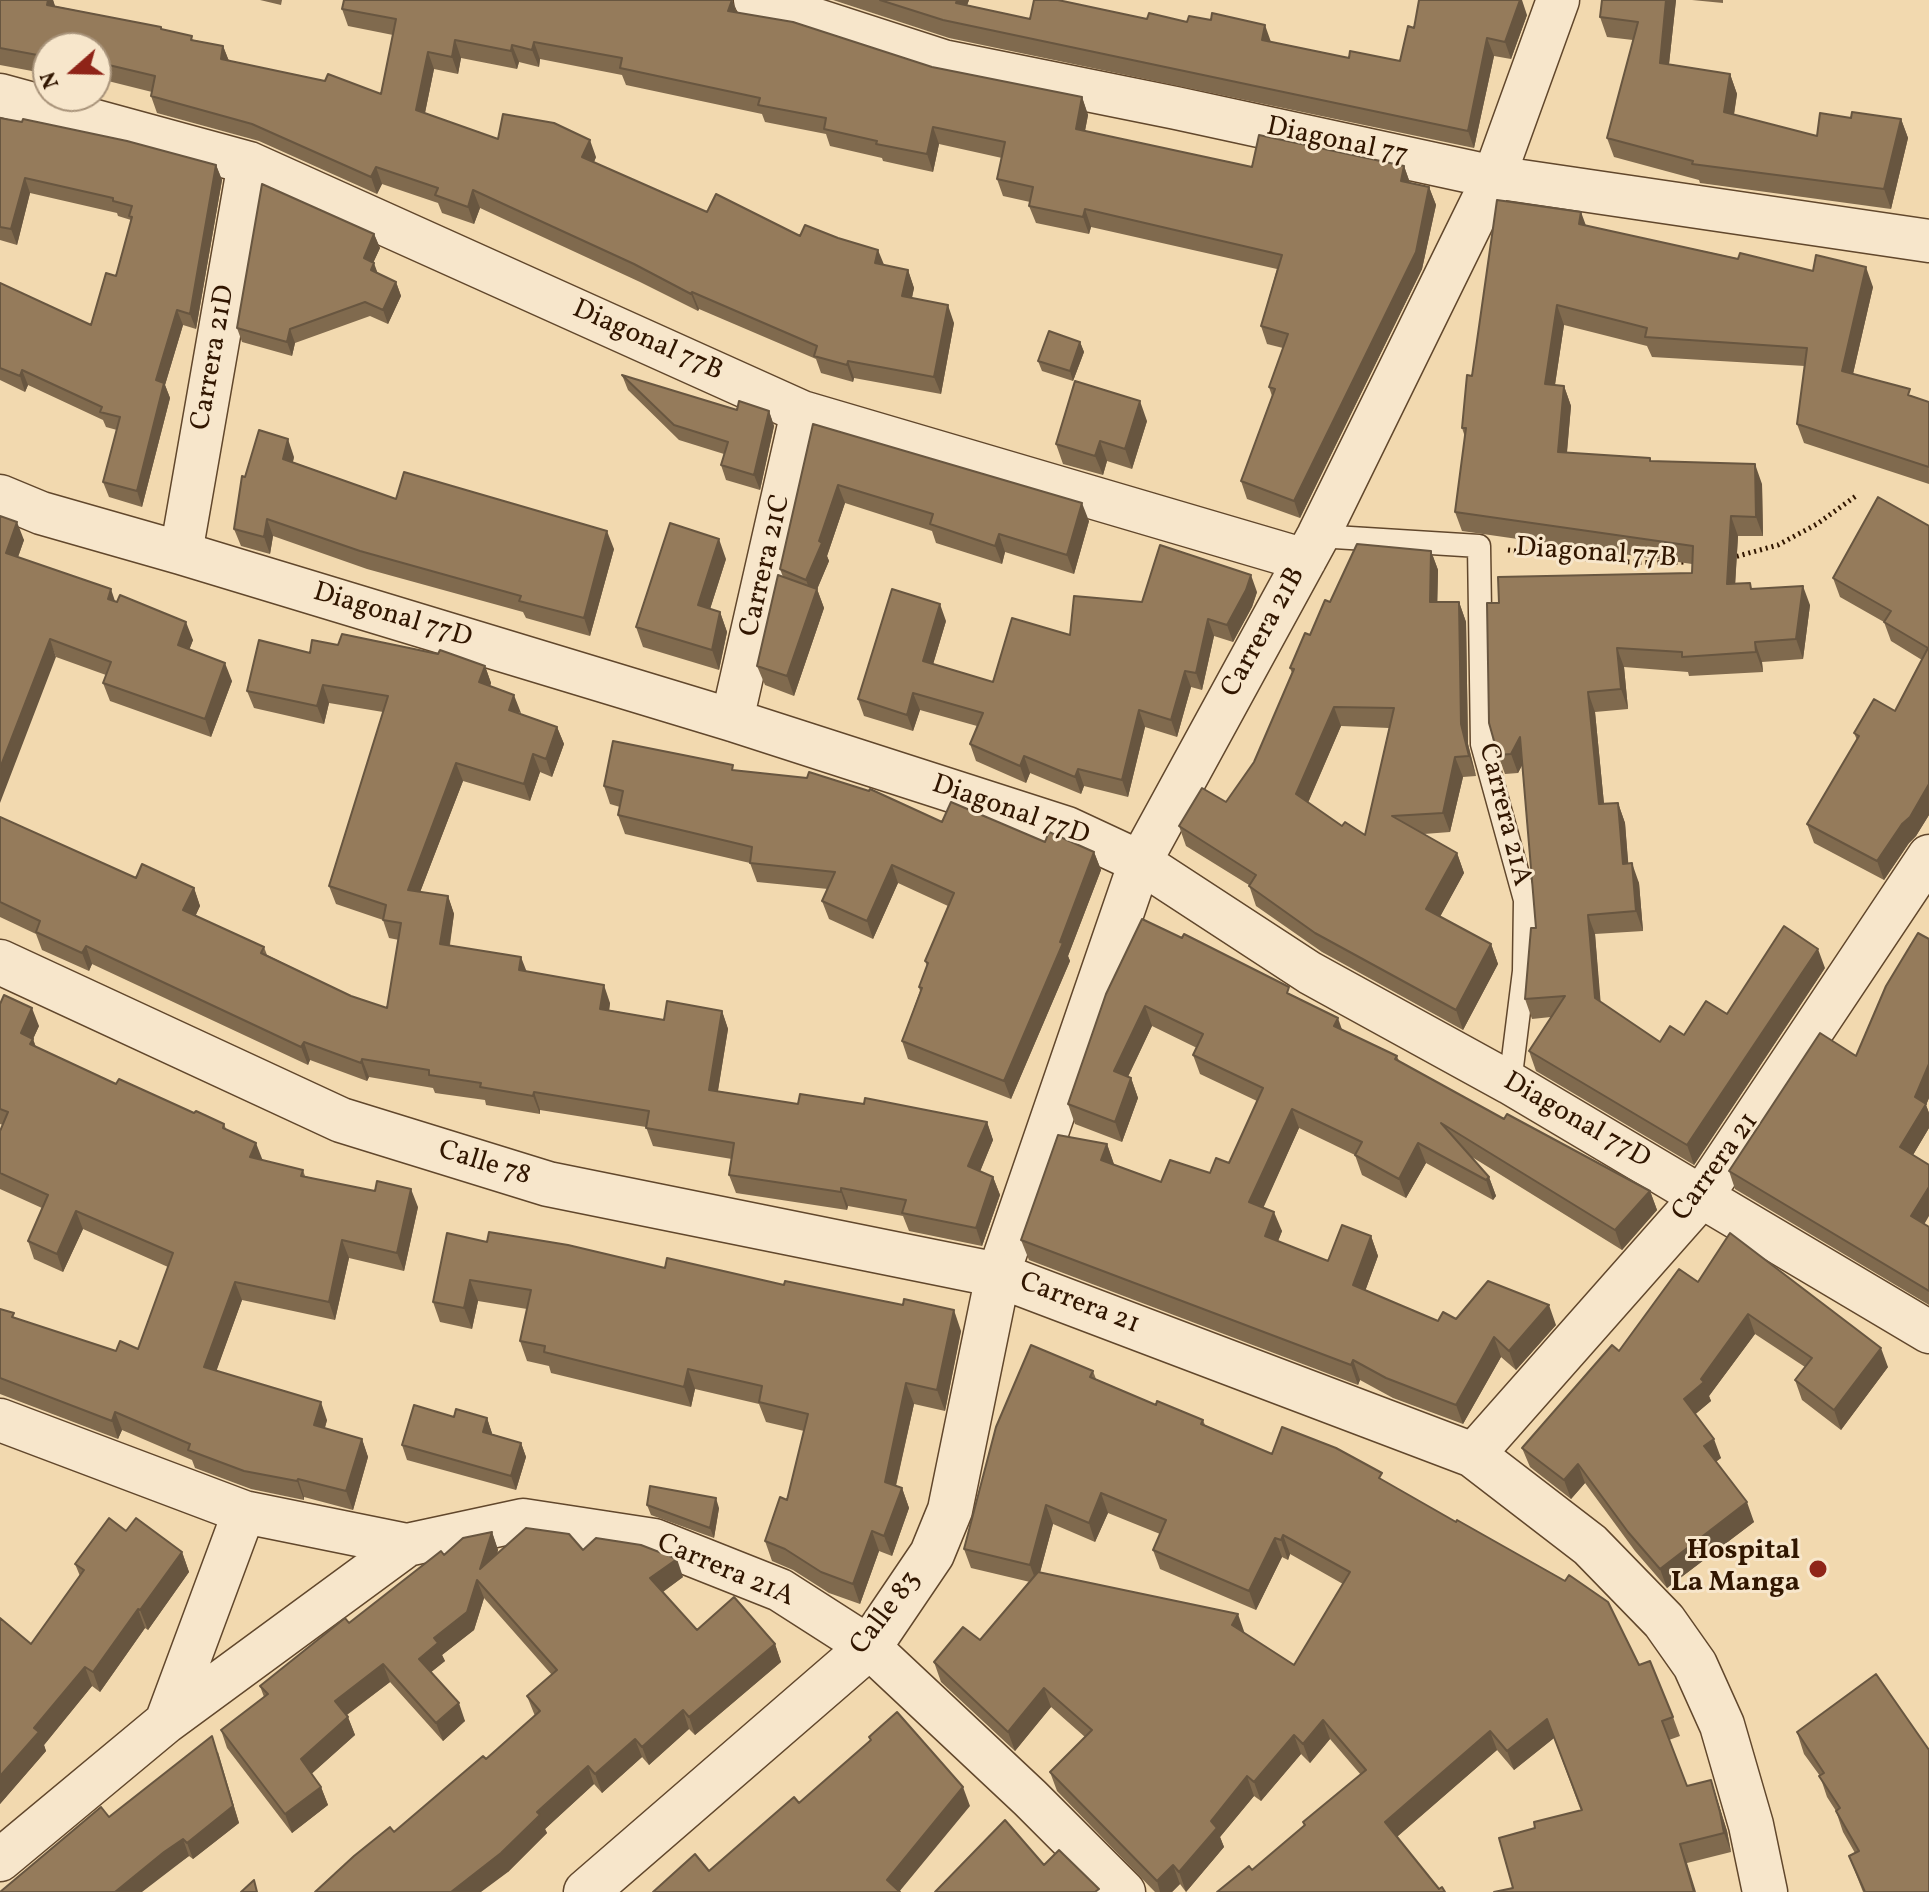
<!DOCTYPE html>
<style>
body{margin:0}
#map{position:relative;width:1929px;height:1892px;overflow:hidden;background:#f2d9af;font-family:Vollkorn,serif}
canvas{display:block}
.north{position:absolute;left:32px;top:32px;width:80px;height:80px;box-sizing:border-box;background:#f7e6cb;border:2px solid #a8937a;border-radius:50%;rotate:250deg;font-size:22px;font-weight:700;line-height:32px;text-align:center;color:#311600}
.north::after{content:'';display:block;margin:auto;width:28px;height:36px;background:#8f2418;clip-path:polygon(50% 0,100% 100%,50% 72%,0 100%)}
</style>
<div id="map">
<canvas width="1929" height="1892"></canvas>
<div class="north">N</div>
</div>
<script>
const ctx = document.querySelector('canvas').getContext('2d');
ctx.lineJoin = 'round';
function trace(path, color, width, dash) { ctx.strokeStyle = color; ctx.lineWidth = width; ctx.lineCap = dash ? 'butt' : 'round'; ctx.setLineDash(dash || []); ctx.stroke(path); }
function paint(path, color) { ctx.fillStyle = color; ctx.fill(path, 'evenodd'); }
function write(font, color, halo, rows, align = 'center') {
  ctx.font = font + ' Vollkorn,serif'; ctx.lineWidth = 6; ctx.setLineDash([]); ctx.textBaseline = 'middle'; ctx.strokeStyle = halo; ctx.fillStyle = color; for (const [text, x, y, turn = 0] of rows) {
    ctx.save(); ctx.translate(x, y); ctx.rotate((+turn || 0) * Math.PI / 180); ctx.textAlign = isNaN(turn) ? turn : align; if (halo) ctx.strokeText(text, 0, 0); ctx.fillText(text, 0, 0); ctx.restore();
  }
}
const path = new Path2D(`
 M1508 550C1567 557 1626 565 1685 562
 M1731 558 1778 545 1817 524 1856 496`);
const service = new Path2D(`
 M1318 536 1479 546 1482 744 1525 900 1524 971 1510 1083`);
const minor = new Path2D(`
 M755 0 943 61 1176 108 1494 177 1929 241
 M0 95 249 163 802 412 1305 560
 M0 496 41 513 181 553 732 720 1067 828 1140 862 1310 973 1510 1083 1929 1332
 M181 553 249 163
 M732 720 802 412
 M998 1275 1140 862 1318 536 1494 177 1558 0
 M0 1420 244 1512 407 1545 523 1520 654 1540 780 1590 869 1647 1030 1798 1124 1892
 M1473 1455 1702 1196 1929 856
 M166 1722 244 1512
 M0 1860 166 1722 407 1545`);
const tertiary = new Path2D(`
 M0 962 341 1120 548 1184 998 1275 1473 1455 1590 1545 1664 1621 1695 1665 1722 1725 1751 1825 1765 1892
 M586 1892 869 1647 932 1554 950 1510 998 1275`);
const wall = new Path2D(`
 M0 0H53L55 6 161 27 162 30 194 40 223 46 229 61 381 94 393 35 348 26 342 9 732 0 737 13 932 67 1082 97 1088 115 1085 131 1252 167 1404 166 1410 183 1429 187 1436 205 1422 269 1300 518 1247 499 1241 481 1272 396 1269 387 1283 348 1267 344 1261 326 1277 269 1091 227 1089 234 1036 223 1029 206 1030 202 1003 196 997 179 1002 158 939 144 933 172 883 161 882 158 830 146 826 134 765 122 762 114 626 85 622 75 540 59 539 67 519 62 517 69 461 58 458 74 434 69 425 113 498 139 596 157 594 162 707 212 800 236 884 265 908 270 914 288 912 298 954 323 941 394 854 378 853 382 821 373 816 359 699 309 698 311 640 282 480 208 474 224 442 213 438 203 382 184 377 194 259 141 157 113 151 96 152 92 96 78V48H48V74L0 65Z
 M260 0H282L281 5Z
 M833 0H969L967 5 1030 19H1147L1271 42 1349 58 1400 61 1414 28 1527 15 1511 59 1494 56 1474 148 949 38Z
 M1602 0H1676L1669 64 1730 74 1737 94 1734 115 1817 136 1851 118 1901 119 1908 138 1891 209 1700 183 1699 180 1614 157 1607 138 1633 40 1607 37 1600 17Z
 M1692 0H1723V3Z
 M0 118 216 165 222 180 196 329 183 325 165 385 170 398 142 507 109 497 103 482 117 430 106 427 103 420 28 385 25 392 0 380V283L91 325 116 276 131 221V220L118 216 117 213 30 193 17 245 0 240Z
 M1586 226 1873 287 1853 374 1929 402V484L1804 443 1797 424 1805 366 1652 357 1647 346 1564 325 1555 385 1564 386 1571 406 1567 453 1652 461 1762 484 1763 536H1738L1735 584 1810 605 1803 659 1762 662 1763 672 1689 676 1688 672 1624 667 1628 709 1595 712 1604 804 1618 803 1625 823 1628 864 1639 883 1643 931 1595 934 1600 1002 1660 1042 1684 1035 1825 968 1694 1165 1536 1071 1529 1051 1551 1017 1532 1019 1525 999 1536 928 1522 765 1518 773 1505 774 1498 755 1499 603 1692 573V564L1462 531 1455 512 1465 437 1462 428 1472 376Z
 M374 234 380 248 373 263 378 274 396 282 401 296 388 324 370 316 295 343 292 356 242 342 237 328Z
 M1080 342 1084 352 1073 381 1042 371 1038 361Z
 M622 375 737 410 769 411 774 426 760 490 726 480 721 465 724 454 679 440 628 390Z
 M1147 421 1132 469 1107 461 1103 475 1063 464 1056 444Z
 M813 424 1089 521 1074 574 1005 552 1002 564 936 543 932 531 845 503 827 556 829 561 817 589 824 608 794 696 765 685 757 666 783 577 780 569Z
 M294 457 293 462 396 499 614 549 590 636 526 618 523 612 367 569 273 536 270 554 241 546 234 529 245 477Z
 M0 516 24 540 18 557 115 601 193 640 189 650 232 681 211 737 110 701 103 683 106 675 56 657Z
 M1929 526V815L1916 836 1909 843 1884 880 1814 843 1807 824 1857 740 1854 733 1895 711 1922 660 1891 641 1884 622 1840 597 1833 578Z
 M1431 551 1438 570 1437 602H1459L1466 622 1468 744 1476 776 1463 777 1450 832 1424 834 1457 853 1464 873 1440 916 1491 944 1498 964 1463 1030 1322 952 1256 906 1249 885 1186 846 1179 826 1226 802 1254 762 1292 673 1290 668 1330 602ZM1341 726 1389 728 1365 835 1342 826 1308 803Z
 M726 559 710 609 720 612 727 632 719 670 643 647 636 627Z
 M1257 592 1252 607 1233 642 1214 636 1202 690 1191 687 1177 737 1145 727 1128 797 1084 786 1081 794 1030 773 1026 783 976 761 970 744 977 726 920 710 913 731 864 716 858 699 946 621 933 664 993 682 1070 635 1142 602Z
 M338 645 485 666 491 683 490 686 521 714 557 727 564 744 552 777 540 772 530 801 463 781 420 892 448 896 454 914 450 945 610 1003 609 1010 664 1020 722 1011 728 1029 718 1091 798 1104H864L987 1122 993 1140 980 1171 993 1177 1000 1195 982 1246 909 1231 903 1216 848 1206 847 1210 736 1193 729 1175 732 1159 653 1146 646 1127 540 1110V1114L486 1105 485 1100 435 1093 433 1088 369 1077 367 1081 310 1060 308 1065 92 964 89 971 42 950 36 934 0 917V817L136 878 194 888 200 906 195 916 264 947 267 955 351 996 387 1008 399 940 389 938 383 920 336 904 329 886 383 712 329 703 324 724 254 708 247 691 310 653Z
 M734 770 942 822 1094 852 1101 870 1068 956 1070 961 1011 1099 908 1059 902 1041 920 991 919 987 927 966 925 961 948 906 898 883 873 939 829 919 822 901 828 889 757 882 750 863 625 834 618 815 620 807 610 804 604 786Z
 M1106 994 1293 996 1342 1030 1397 1056 1399 1061 1504 1119 1650 1191 1657 1210 1622 1250 1472 1157 1489 1177 1496 1196 1493 1200 1426 1163 1406 1198 1362 1175 1355 1155 1299 1128 1263 1207 1282 1231 1278 1241 1328 1261 1371 1236 1378 1256 1365 1291 1438 1321 1456 1319 1556 1325 1516 1370 1501 1357 1463 1424 1393 1398 1360 1380 1358 1385 1029 1260 1021 1240 1107 1144 1114 1165 1161 1182 1210 1173 1229 1163 1257 1101 1200 1074 1193 1055 1197 1048 1152 1026 1128 1077 1131 1078 1138 1098 1122 1142 1075 1124 1068 1104Z
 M0 1004 39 1026 33 1039 36 1047 116 1084 224 1124 226 1129 262 1160 303 1170 305 1176 418 1207 404 1271 349 1258 335 1320 242 1300 216 1371 327 1420 325 1428 362 1439 368 1457 353 1510 304 1497V1500L251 1489 195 1468 192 1460 122 1430 118 1439 0 1394V1309L16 1318 116 1351 138 1349 168 1267 83 1229 63 1272 34 1259 28 1241 42 1208 0 1189V1131L3 1125 0 1124Z
 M1856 1056 1929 1098 1926 1105 1929 1113V1128L1913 1155 1924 1224 1929 1227V1305L1735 1189 1729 1171Z
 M487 1242 665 1268 961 1331 945 1411 914 1404 896 1486 902 1488 909 1508 892 1556 879 1551 860 1604 829 1593 793 1570 772 1561 765 1541 787 1500 804 1431 766 1422 759 1404 695 1389 691 1407 551 1373 549 1366 527 1361 520 1341 527 1309 478 1301 472 1329 440 1322 433 1302Z
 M1698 1282 1888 1367 1841 1430 1802 1400 1795 1380 1805 1367 1755 1334 1709 1396 1711 1401 1695 1414 1721 1458 1716 1461 1754 1522 1667 1588 1635 1551 1585 1483 1571 1499 1530 1467 1522 1448 1619 1351Z
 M1093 1371 1096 1379 1156 1405 1203 1420 1205 1425 1272 1454 1385 1482 1639 1665 1673 1717 1680 1736 1669 1740 1687 1786 1711 1780 1727 1831 1731 1852 1687 1863 1513 1888 1535 1828 1581 1811 1554 1738 1514 1770 1497 1750 1397 1837 1439 1889 1445 1892 1252 1870 1304 1826 1303 1822 1361 1775 1330 1739 1310 1763 1301 1754 1261 1801 1254 1796 1220 1837 1224 1847 1186 1892 1180 1884 1172 1892H1155L1057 1791 1050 1772 1085 1737 1051 1707 1015 1751 941 1682 934 1662 980 1640 1030 1582 971 1568 964 1549ZM1108 1513 1160 1534 1153 1550 1160 1569 1256 1610 1282 1557 1288 1560 1290 1554 1343 1584 1294 1665 1244 1633 1040 1572 1053 1524 1095 1542Z
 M454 1417 487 1418 492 1434 521 1443 526 1457 516 1490 407 1460 402 1445Z
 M647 1505 719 1508 714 1538 651 1515Z
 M126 1531 182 1552 189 1572 148 1630 145 1628 100 1692 92 1686 44 1745 46 1751 0 1804V1618L31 1644 80 1576 75 1564Z
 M492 1532 498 1550 497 1554 583 1550 683 1577 663 1592 697 1630 775 1644 781 1662 695 1735 689 1729 649 1765 642 1757 602 1793 594 1784 545 1829 547 1833 508 1872 394 1832 486 1759 535 1716 527 1696 552 1675 484 1598 474 1630 442 1655 445 1661 431 1672 465 1721 443 1741 390 1682 347 1715 355 1735 311 1774 321 1787 328 1805 292 1833 227 1748 221 1730 264 1697 260 1686 444 1555Z
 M1797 1732 1929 1892H1863L1849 1856 1855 1853 1843 1832 1836 1811 1827 1797 1820 1776 1804 1754Z
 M218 1752 239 1823 193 1859 189 1856 170 1869 109 1817Z`);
const shadedWall = new Path2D(`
 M48 0H53L56 9 47 5Z
 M732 0 738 17 728 11Z
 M957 0H969L962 20 956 3Z
 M1520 0H1522L1527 15 1511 59 1505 42Z
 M1666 0H1676L1667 82 1660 63Z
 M1265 25 1271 42 1262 40Z
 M1487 38 1494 56 1474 148 1468 131Z
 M455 40 461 58 458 74 452 57Z
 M534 42 540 59 539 67 532 50Z
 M512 45 519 62 517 69 511 51Z
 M223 46 230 64 221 59Z
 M428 52 434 69 422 127 416 110Z
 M1730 74 1737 94 1731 132 1724 112Z
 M1082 97 1088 115 1082 146 1076 129Z
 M1901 119 1908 138 1891 209 1884 189Z
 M933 127 939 144 933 172 927 154Z
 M590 140 596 157 589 174 582 157Z
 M216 165 222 180 196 329 190 314Z
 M1404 166 1410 183 1401 181Z
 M376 167 382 184 377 194 371 177Z
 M25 178 30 193 17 245 11 229Z
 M1429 187 1436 205 1422 269 1300 518 1294 501Z
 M473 190 480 208 474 224 468 207Z
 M1085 209 1091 227 1089 234 1083 217Z
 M1581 212 1588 231 1579 224Z
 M374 234 380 248 369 272 364 258Z
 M878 250 885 267 875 263Z
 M374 263 379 277 371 270Z
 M1866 267 1873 287 1849 391 1842 371Z
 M908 270 914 288 908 314 902 296Z
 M396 282 401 296 388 324 383 310Z
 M692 292 699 309 698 311 691 294Z
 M948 305 954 323 941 394 934 377Z
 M1557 305 1564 325 1552 404 1545 384Z
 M177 310 183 325 165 385 170 398 142 507 137 491 156 380Z
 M290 329 295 343 292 356 287 342Z
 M1080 342 1084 352 1073 381 1070 371Z
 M848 361 854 378 853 382 847 365Z
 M22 370 28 385 25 392 20 376Z
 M1564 386 1571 406 1565 472 1558 452Z
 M1140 401 1147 421 1132 469 1125 449Z
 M769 411 774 426 760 490 754 475Z
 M288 439 294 457 289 476 283 459Z
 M1100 441 1107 461 1103 475 1095 456Z
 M1755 464 1762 484 1763 536 1756 517Z
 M838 485 845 503 827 556 829 561 813 599 806 580Z
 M1082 503 1089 521 1074 574 1067 555Z
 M1731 516 1738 536 1734 604 1727 584Z
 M267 519 273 536 270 554 264 537Z
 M17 522 24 540 13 571 6 553Z
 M607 531 614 549 590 636 584 618Z
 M999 534 1005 552 1002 564 995 546Z
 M719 539 726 559 705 625 698 605Z
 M1431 551 1438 570 1437 621 1430 602Z
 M1251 575 1257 592 1252 607 1233 642 1227 625Z
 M1803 586 1810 605 1803 659 1796 639Z
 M111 589 117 607 108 599Z
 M817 589 824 608 794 696 787 676Z
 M1459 602 1466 622 1468 744 1476 776 1469 756 1461 724Z
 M940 604 946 621 929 678 923 661Z
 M720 612 727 632 719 670 712 650Z
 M1208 619 1214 636 1202 690 1196 673Z
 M186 622 193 640 184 663 178 645Z
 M50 639 56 657 0 803V768Z
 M1755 642 1762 662 1763 672 1756 652Z
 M1617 648 1624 667 1628 709 1621 689Z
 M225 663 232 681 211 737 205 719Z
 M485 666 491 683 486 700 479 682Z
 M1185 671 1191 687 1177 737 1171 720Z
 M323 685 329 703 324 724 317 706Z
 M1588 692 1595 712 1606 824 1599 804Z
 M913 693 920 710 913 731 907 715Z
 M514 695 521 713 509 710Z
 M1334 707 1341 726 1303 814 1296 794Z
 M1139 710 1145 727 1128 797 1122 780Z
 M557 727 564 744 552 777 546 759Z
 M1520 737 1527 756 1518 773 1511 754Z
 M533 754 540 772 530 801 524 784Z
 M1024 756 1030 773 1026 783 1020 766Z
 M1455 757 1463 777 1450 832 1443 813Z
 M456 763 463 781 414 908 408 890Z
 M1078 769 1084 786 1081 794 1075 777Z
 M1929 784V815L1916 836 1909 843 1884 880 1877 861Z
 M1618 803 1625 823 1630 884 1623 864Z
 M1094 852 1101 870 1068 956 1070 961 1011 1099 1004 1081Z
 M1457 853 1464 873 1434 928 1426 909Z
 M1632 863 1639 883 1643 931 1636 911Z
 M892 865 898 883 873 939 867 921Z
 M194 888 200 906 190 928 183 910Z
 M448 896 454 914 447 961 440 944Z
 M1588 915 1595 934 1602 1018 1595 998Z
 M1491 944 1498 964 1463 1030 1456 1010Z
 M86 946 92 964 89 971 82 953Z
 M1818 949 1825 968 1694 1165 1687 1145Z
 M521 957 528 975 519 970Z
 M604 985 610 1003 607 1027 600 1009Z
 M1145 1006 1152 1026 1121 1091 1114 1071Z
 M32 1008 39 1026 33 1039 39 1057 21 1033Z
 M722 1011 728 1029 715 1108 709 1090Z
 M1338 1018 1345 1038 1334 1026Z
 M304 1042 310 1060 308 1065 301 1047Z
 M362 1059 369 1077 367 1081 361 1063Z
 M1929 1064V1098L1926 1105 1929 1113V1128L1907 1165 1900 1147 1915 1097Z
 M1131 1078 1138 1098 1122 1142 1115 1122Z
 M534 1092 540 1110V1114L533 1096Z
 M1292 1109 1299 1128 1257 1222 1249 1202Z
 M987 1122 993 1140 975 1184 968 1166Z
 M256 1143 263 1161 250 1157Z
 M1418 1143 1426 1163 1406 1198 1399 1179Z
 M1107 1144 1114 1164 1109 1180 1101 1160Z
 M993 1177 1000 1195 982 1246 976 1228Z
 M1489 1177 1496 1196 1493 1200 1486 1180Z
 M1929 1187V1216L1918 1235 1911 1216Z
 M841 1188 848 1206 847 1210 841 1192Z
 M411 1189 418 1207 404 1271 397 1253Z
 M1650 1191 1657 1210 1622 1250 1615 1230Z
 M76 1211 83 1229 63 1272 57 1254Z
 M1274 1212 1282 1231 1272 1256 1265 1236Z
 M1371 1236 1378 1256 1360 1305 1353 1285Z
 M342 1240 349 1258 335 1320 329 1302Z
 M470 1280 478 1301 472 1329 464 1308Z
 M235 1282 242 1300 211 1386 204 1367Z
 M1549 1305 1556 1325 1516 1370 1509 1351Z
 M954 1310 961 1331 945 1411 937 1390Z
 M1748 1314 1755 1334 1709 1396 1711 1401 1691 1418 1684 1399 1701 1379Z
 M1494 1337 1501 1357 1463 1424 1456 1405Z
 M1881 1348 1888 1367 1841 1430 1834 1410Z
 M1353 1360 1360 1380 1358 1385 1351 1365Z
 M688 1369 695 1389 691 1407 684 1387Z
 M906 1383 914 1404 892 1502 885 1482Z
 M321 1402 327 1420 320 1443 314 1425Z
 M115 1412 122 1430 118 1439 112 1421Z
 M487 1418 492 1433 488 1447 483 1432Z
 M362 1439 368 1457 353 1510 346 1491Z
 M1714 1439 1721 1458 1712 1465 1704 1446Z
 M521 1443 526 1457 516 1490 511 1476Z
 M1578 1464 1585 1483 1571 1499 1564 1480Z
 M298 1479 304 1497V1500L297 1481Z
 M902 1488 909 1508 892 1556 884 1536Z
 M1101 1493 1108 1513 1095 1542 1089 1523Z
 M716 1498 719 1508 714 1538 710 1528Z
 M1747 1502 1754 1522 1667 1588 1660 1569Z
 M1046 1505 1053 1524 1037 1584 1030 1565Z
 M872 1531 879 1551 860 1604 853 1584Z
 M492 1532 498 1550 487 1587 480 1569Z
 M1283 1535 1290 1554 1288 1560 1281 1540Z
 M1275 1538 1282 1557 1256 1610 1249 1591Z
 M182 1552 189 1572 148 1630 140 1610Z
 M677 1559 683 1577 657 1596 650 1578Z
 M477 1580 484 1598 474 1630 442 1655 445 1661 425 1677 419 1659Z
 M138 1609 145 1628 100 1692 93 1672Z
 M1238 1614 1245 1634 1232 1625Z
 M775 1644 781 1662 695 1735 689 1717Z
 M383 1664 390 1682 341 1719 335 1701Z
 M85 1667 92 1686 44 1745 46 1751 0 1804V1776L34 1728Z
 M1044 1688 1051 1707 1015 1751 1008 1732Z
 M459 1703 465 1721 443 1741 436 1723Z
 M683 1710 689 1729 649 1765 642 1747Z
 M348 1717 355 1735 307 1778 301 1759Z
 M1547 1719 1554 1738 1514 1770 1507 1751Z
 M1323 1720 1330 1739 1310 1763 1303 1744Z
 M1490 1731 1497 1750 1392 1841 1385 1822Z
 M1294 1735 1301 1754 1261 1801 1254 1782Z
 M212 1736 239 1823 193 1859 187 1843Z
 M635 1739 642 1757 602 1793 595 1774Z
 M588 1766 594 1784 545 1829 547 1833 508 1872 481 1892H451Z
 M1247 1776 1254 1796 1220 1837 1224 1847 1186 1892 1179 1872 1211 1821Z
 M1711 1780 1727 1831 1731 1852 1724 1833Z
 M321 1787 328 1805 292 1833 285 1814Z
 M963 1787 970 1806 899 1892 887 1880Z
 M183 1839 189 1856 142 1892H115L164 1852Z
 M1680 1844 1687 1863 1696 1892H1694Z
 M1173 1865 1180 1884 1172 1892H1160L1157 1881Z`);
const building = new Path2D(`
 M0 0H48L47 5 161 27V29L192 36 191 40 223 46 221 59 325 81 328 74 381 94 396 19 342 9 344 0H732L728 11 793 22 932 67 1082 97 1076 129 1252 167 1259 135 1404 166 1401 181 1429 187 1416 252 1294 501 1241 481 1275 389 1269 387 1288 334 1261 326 1282 255 1085 209 1083 217 1029 206 1033 187 997 179 1005 142 933 127 927 154 876 144 877 141 824 129 826 118 758 105 760 98 620 68 622 58 534 42 532 50 512 45 511 51 455 40 452 57 428 52 416 110 498 139 503 114 554 123 590 140 582 157 707 212 716 194 800 236 805 225 838 238 878 250 875 263 908 270 902 296 948 305 934 377 848 361 847 365 814 356 817 346 692 292 691 294 634 264 473 190 468 207 435 195 438 188 376 167 371 177 252 124 151 96 155 76 96 62V48H48V57L0 48Z
 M880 0H957L956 3 1030 19 1034 0H1058L1147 19 1149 13 1187 22 1189 16 1211 20 1212 13 1265 25 1262 40 1349 58 1350 51 1400 61 1408 26 1414 28 1419 0H1520L1505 42 1487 38 1468 131 943 20Z
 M1602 0H1666L1660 63 1730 74 1724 112 1817 136 1820 113 1851 118 1852 112 1901 119 1884 189 1692 164 1693 161 1607 138 1638 22 1600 17Z
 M0 118 22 122 23 119 127 141 216 165 190 314 177 310 156 380 164 383 137 491 103 482 120 417 100 412 102 407 22 370 20 376 0 368V283L91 325 106 273 116 276 132 217 129 216 132 206 113 201V198L25 178 11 229 0 227Z
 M262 184 374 234 364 258 374 263 371 270 396 282 383 310 365 302 290 329 287 342 237 328Z
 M1497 200 1581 212 1579 224 1738 259 1740 253 1813 271 1816 255 1866 267 1842 371 1910 389 1908 395 1929 402V467L1797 424 1807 348 1645 337 1647 328 1557 305 1545 384 1564 386 1558 452 1650 458V461L1755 464 1756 517 1731 516 1727 584 1750 583 1751 589 1803 586 1796 639 1755 642 1756 652 1682 657V652L1617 648 1621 689 1588 692 1599 804 1618 803 1623 864 1632 863 1636 911 1588 915 1595 998 1660 1042 1670 1026 1684 1035 1706 1001 1727 1014 1784 926 1818 949 1687 1145 1529 1051 1565 996 1525 999 1531 928H1536L1520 737 1511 754 1498 755 1489 723 1487 603H1499L1498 577 1692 573 1693 546 1455 512 1466 428H1462L1467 375 1472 376Z
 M1049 331 1080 342 1070 371 1038 361Z
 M622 375 737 410 739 401 769 411 754 475 721 465 728 442 674 425Z
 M1075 381 1140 401 1125 449 1100 441 1095 456 1056 444Z
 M813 424 1082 503 1067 555 999 534 995 546 930 524 933 514 838 485 819 541 822 543 806 580 780 569Z
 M259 430 288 439 283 459 396 499 404 472 607 531 584 618 519 601 521 596 360 551 267 519 264 537 234 529 242 476 245 477Z
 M1878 497 1929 526V784L1910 817 1902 824 1877 861 1807 824 1859 736 1854 733 1874 699 1895 711 1928 648 1884 622 1891 611 1833 578Z
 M0 516 17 522 6 553 111 589 108 599 117 602 120 595 186 622 178 645 225 663 205 719 103 683 111 662 50 639 0 768Z
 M670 523 719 539 698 605 720 612 712 650 636 627Z
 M1357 544 1431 551 1430 602H1459L1461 724 1469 756 1455 757 1443 813 1392 816 1457 853 1426 909 1491 944 1456 1010 1315 933 1249 886 1256 875 1179 826 1202 788 1226 802 1254 762 1294 669 1290 668 1305 633 1310 635 1325 600 1330 602ZM1334 707 1394 708 1365 835 1345 822 1342 826 1296 794Z
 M1160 545 1251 575 1246 590 1227 625 1208 619 1196 673 1185 671 1171 720 1139 710 1122 780 1078 769 1075 777 1024 756 1020 766 970 744 983 713 913 693 907 715 858 699 892 589 940 604 923 661 993 682 1012 618 1070 635 1074 596 1142 602Z
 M778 575 817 589 787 676 757 666Z
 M342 634 438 654 440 650 485 666 479 682 514 695 509 710 557 727 546 759 533 754 524 784 456 763 408 890 448 896 440 944 521 957 519 970 604 985 600 1009 664 1020 667 1001 722 1011 709 1090 798 1104 800 1094 864 1104 865 1098 987 1122 968 1166 993 1177 976 1228 902 1213 906 1200 841 1188V1192L729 1175 734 1143 646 1128 649 1111 534 1092 533 1096 480 1087 481 1083 429 1075V1070L362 1059 361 1063 304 1042 301 1047 86 946 82 953 36 932 40 921 0 902V817L136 878 142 864 194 888 183 910 264 947 261 953 351 996 387 1008 401 923 383 920 386 905 329 886 388 696 323 685 317 706 247 691 259 640 310 653 312 640 338 645Z
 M613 741 733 765 732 770 807 778 809 772 869 791 870 789 942 822 951 802 1045 842 1049 832 1094 852 1060 942 1063 943 1004 1081 902 1041 922 988 919 987 928 963 925 961 954 893 892 865 867 921 822 901 835 872 750 863 752 847 618 815 623 791 604 786Z
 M1142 919 1182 938 1184 934 1289 987 1287 993 1338 1018 1334 1026 1397 1056 1395 1059 1504 1119 1507 1114 1650 1191 1615 1230 1441 1123 1489 1177 1486 1180 1418 1143 1399 1179 1355 1155 1362 1142 1292 1109 1249 1202 1274 1212 1265 1236 1328 1261 1342 1225 1371 1236 1353 1285 1438 1321 1443 1312 1456 1319 1488 1281 1549 1305 1509 1351 1494 1337 1456 1405 1386 1378 1353 1360 1351 1365 1021 1240 1058 1135 1107 1144 1101 1160 1161 1182 1170 1160 1210 1173 1216 1158 1229 1163 1263 1088 1193 1055 1203 1034 1145 1006 1114 1071 1131 1078 1115 1122 1068 1104 1106 994Z
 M1918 933 1929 939V1064L1915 1097 1926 1104 1900 1147 1929 1165V1187L1911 1216 1929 1227V1291L1729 1171 1820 1033 1856 1056 1886 986Z
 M4 995 32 1008 21 1033 33 1039 30 1044 116 1084 119 1079 194 1113 196 1111 224 1124 223 1128 256 1143 250 1157 303 1170 301 1176 375 1191 377 1181 411 1189 397 1253 342 1240 329 1302 235 1282 204 1367 321 1402 314 1425 362 1439 346 1491 298 1479 297 1481 244 1471 188 1450 190 1444 115 1412 112 1421 0 1378V1309L14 1313 12 1317 116 1351 120 1341 138 1349 173 1253 76 1211 57 1254 28 1241 48 1195 0 1173V1131L8 1112 0 1109V1004Z
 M489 1232 568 1245 665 1268 667 1258 784 1285 785 1281 903 1305 904 1299 954 1310 937 1390 906 1383 885 1482 902 1488 884 1536 872 1531 853 1584 821 1572 785 1549 765 1541 780 1497 787 1500 808 1414 759 1402 762 1386 688 1369 684 1387 544 1352 545 1346 520 1341 531 1290 470 1280 464 1308 433 1302 447 1233 487 1242Z
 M1730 1233 1881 1348 1834 1410 1795 1380 1812 1358 1748 1314 1701 1379 1704 1382 1684 1399 1714 1439 1704 1446 1747 1502 1660 1569 1628 1532 1578 1464 1564 1480 1522 1448 1612 1345 1619 1351 1679 1269 1698 1282Z
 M1031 1345 1093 1371 1090 1377 1156 1405 1157 1401 1203 1420 1201 1424 1272 1454 1282 1427 1336 1448 1382 1473 1379 1478 1456 1522 1457 1520 1565 1581 1569 1575 1608 1602 1639 1665 1650 1661 1673 1717 1662 1721 1687 1786 1711 1780 1720 1812 1724 1833 1680 1844 1694 1892H1494L1513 1888 1499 1838 1535 1828 1534 1822 1582 1810 1547 1719 1507 1751 1490 1731 1385 1822 1439 1889 1442 1887 1445 1892H1217L1249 1866 1252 1870 1305 1825 1303 1822 1366 1770 1323 1720 1303 1744 1294 1735 1254 1782 1247 1776 1211 1821 1217 1828 1179 1872 1173 1865 1157 1881 1050 1772 1092 1730 1044 1688 1008 1732 934 1662 963 1627 980 1640 1038 1572 1238 1614 1232 1625 1294 1665 1350 1572 1283 1535 1281 1540 1275 1538 1249 1591 1153 1550 1166 1520 1101 1493 1089 1523 1046 1505 1030 1565 964 1549 996 1427Z
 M414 1405 454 1417 456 1409 487 1418 483 1432 521 1443 511 1476 402 1445Z
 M650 1486 716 1498 710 1528 647 1505Z
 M109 1518 126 1531 136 1518 182 1552 140 1610 138 1609 93 1672 85 1667 34 1728 39 1732 0 1776V1618L31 1644 84 1570 75 1564Z
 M526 1528 569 1534 583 1550 596 1538 641 1545 677 1559 650 1578 697 1630 734 1597 775 1644 689 1717 683 1710 642 1747 635 1739 595 1774 588 1766 537 1812 540 1815 501 1853 451 1892H315L354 1856 390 1827 394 1832 483 1756 486 1759 540 1711 527 1696 557 1670 477 1580 467 1612 434 1638 438 1643 419 1659 459 1703 436 1723 383 1664 335 1701 348 1717 301 1759 321 1787 285 1814 221 1730 268 1694 260 1686 345 1618 349 1623 441 1551 444 1555 463 1538 492 1532 480 1569Z
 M1876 1674 1929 1750V1892H1865L1849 1856 1859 1851 1836 1811 1840 1808 1819 1776 1824 1773 1797 1732Z
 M897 1712 963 1787 887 1880 900 1892H653L695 1854 709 1871 794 1797 799 1803 871 1740 869 1737Z
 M212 1736 233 1806 187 1843 183 1839 164 1852 115 1892H0L101 1807 109 1817Z
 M1005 1820 1044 1865 1059 1850 1099 1889 1095 1892H935Z
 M254 1880 257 1892H241Z`);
const markers = [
 [1818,1569,10,"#8f2418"]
];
const streetNames = [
 ["Diagonal 77",1337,143,12],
 ["Diagonal 77B",647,342,24],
 ["Carrera 21D",215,358,-80],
 ["Diagonal 77B",1596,555,4],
 ["Carrera 21C",767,566,-77],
 ["Diagonal 77D",392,617,17],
 ["Carrera 21B",1265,633,-61],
 ["Diagonal 77D",1010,812,19],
 ["Carrera 21A",1503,815,76],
 ["Diagonal 77D",1576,1122,30],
 ["Calle 78",484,1165,17],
 ["Carrera 21",1717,1168,-54],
 ["Carrera 21",1079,1305,21],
 ["Carrera 21A",725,1572,23],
 ["Calle 83",887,1614,-53]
];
const poiNames = [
 ["Hospital",1800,1553],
 ["La Manga",1800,1585]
];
trace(service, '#61472c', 25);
trace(minor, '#61472c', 45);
trace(tertiary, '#61472c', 47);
trace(path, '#311600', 5, [2, 4]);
trace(service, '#f7e6cb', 22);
trace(minor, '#f7e6cb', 42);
trace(tertiary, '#f7e6cb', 44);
paint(wall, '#806a4e');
paint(shadedWall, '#685640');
paint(building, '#957b5b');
trace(building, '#685640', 2);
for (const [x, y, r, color] of markers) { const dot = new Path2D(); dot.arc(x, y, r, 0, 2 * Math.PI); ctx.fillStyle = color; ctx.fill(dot); trace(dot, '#f7e6cb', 3); }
write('28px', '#311600', '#f7e6cb', streetNames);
write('bold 28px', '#311600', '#f7e6cb', poiNames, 'right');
</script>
